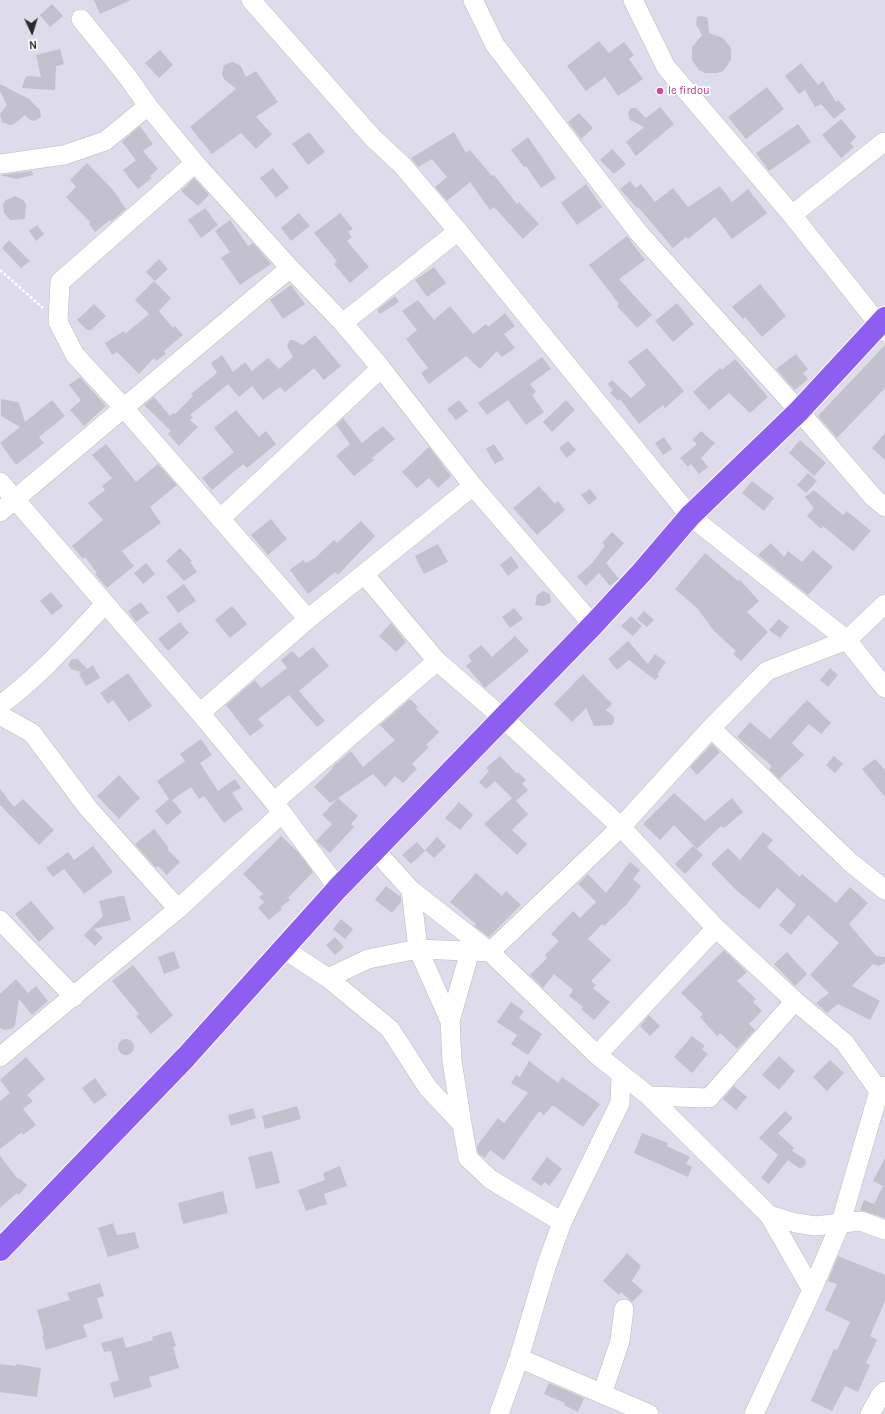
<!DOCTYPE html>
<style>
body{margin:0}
#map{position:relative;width:885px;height:1414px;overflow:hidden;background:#dedcec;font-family:Karla,sans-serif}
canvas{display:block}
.north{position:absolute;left:12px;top:12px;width:40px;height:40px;-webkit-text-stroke:3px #fff;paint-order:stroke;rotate:176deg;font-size:11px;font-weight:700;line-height:16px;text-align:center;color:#2a2a2a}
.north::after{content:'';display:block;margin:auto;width:14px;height:18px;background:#2a2a2a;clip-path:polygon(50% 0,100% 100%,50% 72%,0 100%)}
</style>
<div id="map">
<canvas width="885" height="1414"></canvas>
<div class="north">N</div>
</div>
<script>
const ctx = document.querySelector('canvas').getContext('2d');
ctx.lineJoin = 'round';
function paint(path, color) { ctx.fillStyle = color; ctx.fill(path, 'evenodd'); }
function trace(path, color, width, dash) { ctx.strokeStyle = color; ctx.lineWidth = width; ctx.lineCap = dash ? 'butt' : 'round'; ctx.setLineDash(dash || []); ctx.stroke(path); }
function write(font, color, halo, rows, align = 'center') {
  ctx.font = font + ' Karla,sans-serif'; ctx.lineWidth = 3.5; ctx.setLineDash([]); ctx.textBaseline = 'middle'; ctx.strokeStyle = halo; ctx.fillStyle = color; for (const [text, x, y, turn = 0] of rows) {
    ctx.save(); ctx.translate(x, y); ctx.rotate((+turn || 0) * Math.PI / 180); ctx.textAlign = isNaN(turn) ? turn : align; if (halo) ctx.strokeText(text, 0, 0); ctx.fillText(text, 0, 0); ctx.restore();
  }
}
const building = new Path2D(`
 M94 0H131L100 14Z
 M52 4 63 16 50 27 40 15Z
 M700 16 707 17 708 20 709 33 723 38 731 48V60L723 71 717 73H705L699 70 692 60V47L702 35 696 24 697 17Z
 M599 41 609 53 624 42 634 55 629 59 643 79 618 96 605 77 586 91 567 66Z
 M60 49 64 64 56 66 55 90 22 88 25 78 28 76 41 77 36 55Z
 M160 50 173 65 159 78 145 63Z
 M233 62 241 66 246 77 256 71 278 102 256 117 272 134 256 149 241 133 212 154 190 127 236 89 224 79 222 74 224 65Z
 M801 63 818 85 823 81 836 102 838 100 846 109 834 119 821 104 815 107 805 90 799 94 785 76Z
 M0 84 29 99 40 110 41 117 34 121 30 120 25 115 14 124 10 125 2 122 0 114 7 105 0 91Z
 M767 87 784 109 746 139 728 117Z
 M660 107 674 124 636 156 626 142 644 127 630 120 628 113 631 108H636L646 118Z
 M579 113 593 128 581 139 568 122Z
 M841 119 856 137 850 143 854 147 841 158 822 135Z
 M798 124 811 142 769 171 756 153Z
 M140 126 153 144 143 151 158 169 150 176 152 178 138 189 123 170 136 160 122 142Z
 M309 132 325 152 308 165 292 144Z
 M454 132 466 153 470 150 492 176 494 175 517 204 519 202 539 224 523 239 494 207 490 210 470 182 447 201 435 187 447 177 432 159 418 167 411 158Z
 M528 137 556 178 541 188 526 166 524 167 511 150Z
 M612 149 626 164 614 174 600 160Z
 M87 163 113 190 126 209 113 220 111 222 110 220 95 232 89 224 90 222 66 197 76 187 70 180Z
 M273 168 289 188 276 198 260 178Z
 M32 171 33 175 17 179 0 175Z
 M194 178 209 195 198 206 181 191Z
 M630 181 636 188 641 184 655 202 673 188 688 207 720 186 732 202 748 189 767 213 732 239 715 217 688 239 686 237 673 248 638 207 637 208 620 189Z
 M586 184 602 207 577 225 561 203Z
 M15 196 23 200 26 204 25 219 10 220 4 213 3 204 6 200Z
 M205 208 218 225 201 238 188 220Z
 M299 213 310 226 291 241 281 228Z
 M340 213 353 229 348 232 352 237 347 241 369 267 350 283 334 264 337 261 314 233Z
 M230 220 248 246 253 243 271 264 240 285 221 258 230 252 215 231Z
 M37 225 44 234 36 241 29 231Z
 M627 236 645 260 619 279 652 315 637 328 617 306 619 304 589 265Z
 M9 240 30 261 21 268 2 248Z
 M159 259 168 269 155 281 146 272Z
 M434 267 446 283 427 297 415 280Z
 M154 281 171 298 159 311 173 328 175 326 183 335 164 351 166 354 156 361 154 358 139 374 117 352 112 355 105 343 124 331 125 334 149 314 135 300Z
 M760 284 786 316 762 337 745 317 743 319 732 307Z
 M291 285 305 304 283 319 270 300Z
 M395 296 399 302 380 314 377 310Z
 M418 300 434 320 450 306 473 334 486 324 488 327 505 313 515 326 504 334 515 348 502 357 497 351 480 369 466 356 429 384 421 373 428 368 406 339 417 330 402 311Z
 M677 303 694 324 673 342 655 321Z
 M94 304 106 316 91 330H87L77 320Z
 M315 335 341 366 324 380 314 368 285 392 280 387 263 400 252 386 239 397 228 384 190 415 193 417 190 420 198 427 179 446 168 434 171 431 144 405 154 397 170 416 173 413 175 414 193 396 191 394 217 373 211 363 222 355 233 372 245 362 252 371 268 358 279 369 293 357 287 346 290 340H293L303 345Z
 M885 345V388L837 438 818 416Z
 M647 348 684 391 665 408 663 405 639 424 620 399 618 401 610 393 613 390 608 384 612 380 631 398 646 385 628 362Z
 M796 354 808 369 803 373 808 379 795 390 776 369Z
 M542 357 551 369 530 384 536 392 532 395 544 412 526 425 508 400 487 415 478 403Z
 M735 359 768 397 750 413 729 393 709 410 693 392 720 368 722 370Z
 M80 377 106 406 84 426 70 410 81 400 69 385Z
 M1 399 18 402 20 406 25 422 52 400 65 416 39 437 44 443 16 465 0 443 20 427 1 416Z
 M459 400 468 411 456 420 447 409Z
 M566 400 575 410 552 432 543 422Z
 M236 410 259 437 266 431 276 444 247 468 243 464 212 490 202 478 234 452 214 428Z
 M343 418 362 443 383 426 395 439 372 458 374 460 354 476 336 456 350 444 336 425Z
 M701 431 715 443 701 458 708 467 699 474 691 464 688 467 680 458 697 444 692 440Z
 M885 433V460L872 448Z
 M664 437 672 449 663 455 655 443Z
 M800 440 826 463 814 476 789 453Z
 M568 441 576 450 567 458 559 448Z
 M106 444 136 482 158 464 177 485 150 507 161 523 122 551 134 566 107 588 95 574 97 573 85 557 83 559 72 546 103 520 88 503 105 490 102 486 112 478 92 455Z
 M494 444 504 459 495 464 486 449Z
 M429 447 451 476 438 488 429 478 417 488 402 472Z
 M808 473 817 481 806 493 797 485Z
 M752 481 774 498 764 511 742 493Z
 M539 486 555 504 558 501 565 510 537 535 513 508Z
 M590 489 597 498 589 505 581 495Z
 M814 490 843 515 847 511 871 531 853 551 823 526 821 529 807 516 814 508 805 497Z
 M271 519 287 539 268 555 251 535Z
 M361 521 375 536 338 575 335 572 308 594 290 570 303 560 306 563 315 558 334 540 337 543Z
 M612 532 624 543 606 563 619 579 610 586 599 573 586 586 577 577 593 562 605 546 602 543Z
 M771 543 784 557 788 551 802 562 813 550 833 567 808 595 758 555Z
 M438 544 448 562 424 574 415 556Z
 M180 548 192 561 190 562 197 572 184 581 166 561Z
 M705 553 738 581 740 580 759 601 747 612 768 632 741 661 733 654 736 651 714 631 697 608 675 589Z
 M511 556 519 567 508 576 500 565Z
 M146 563 155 574 143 584 134 573Z
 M184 584 196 601 178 613 166 597Z
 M543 591 550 594 551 602 544 606 535 605 537 595Z
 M51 592 63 606 52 615 40 601Z
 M141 602 149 613 136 622 128 611Z
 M232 606 247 624 230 638 215 620Z
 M514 608 523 619 510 628 502 617Z
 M644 611 654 620 647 627 637 619Z
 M631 616 642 626 633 636 621 626Z
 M779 619 789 627 780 638 769 630Z
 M180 622 189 633 168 651 158 639Z
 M391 623 406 642 396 652 379 636Z
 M515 636 529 651 485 688 466 666 472 661 468 656 481 645 492 657Z
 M628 641 648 664 655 654 666 662 657 674 659 676 655 680 629 660 617 670 608 659Z
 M313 647 329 666 299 691 325 721 317 727 289 695 258 719 264 726 250 736 226 705 255 680 261 688 287 668 281 660 292 651 299 658Z
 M72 659H78L87 669 93 665 100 678 86 686 79 674 81 672 71 669 68 665Z
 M830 668 838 675 828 687 820 680Z
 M128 673 152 706 129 722 113 700 108 704 100 693Z
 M583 674 612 704 606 710 614 717V722L612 725 594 726 586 708 572 722 554 704Z
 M410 699 418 707 416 709 439 732 426 745 429 747 412 764 417 769 403 783 395 776 385 787 373 774 338 798 358 816 351 824 354 827 330 853 316 841 332 824 322 815 338 798 330 803 314 787 333 768 332 767 351 751 363 767 395 740 380 725Z
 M807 700 831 723 821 734 809 724 792 743 804 755 779 779 769 769 772 766 737 737 750 722 770 739Z
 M201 739 212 755 200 763 218 791 235 779 241 788 232 793 243 809 224 823 204 796 199 799 191 787 172 800 182 812 167 825 155 811 169 799 157 781 185 761 180 754Z
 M712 744 720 752 697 775 690 767Z
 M500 756 517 774 518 772 526 780 522 784 528 790 516 801 528 814 512 830 527 844 517 855 484 824 512 798 495 781 486 789 479 782 489 771 486 768Z
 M834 756 843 764 835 773 826 765Z
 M875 759 885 770V797L862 769Z
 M119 775 140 798 119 819 97 796Z
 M0 789 14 807 23 799 54 830 39 845 0 805Z
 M674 793 705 821 732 798 743 812 724 828 721 826 697 849 674 825 660 840 643 824Z
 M459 802 473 815 460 830 445 818Z
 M154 829 169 848 167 849 180 862 167 875 158 866 156 868 135 844Z
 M763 832 773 840 767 847 800 877 802 874 836 903 850 887 868 903 849 924 876 956 885 957V963L879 966 873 964 852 986 880 1001 870 1020 838 1004 827 1013 816 1003 829 993 810 975 839 943 808 915 791 935 779 925 796 905 777 888 759 909 734 888 711 864 728 848 740 860Z
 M281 836 299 853 313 872 288 898 290 900 281 907 282 909 269 920 258 908 264 902 259 897 263 894 243 874Z
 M437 837 446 846 434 858 425 850Z
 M417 842 425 851 411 864 402 855Z
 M93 846 113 872 84 894 64 869 53 877 46 868 68 852 74 860Z
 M693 846 703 855 685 874 675 864Z
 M630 862 640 870 633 879 641 886 627 904 604 926 602 924 588 939 611 960 591 981 596 985 593 988 610 1002 594 1020 581 1009 583 1007 569 996 573 990 554 974 543 988 530 975 547 958 545 955 559 941 551 934 573 911 580 918 596 902 578 884 588 874 606 893Z
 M476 873 502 896 506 891 521 905 489 937 474 926 476 924 450 902Z
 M386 886 401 897V902L392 913 375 900Z
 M120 896H124L131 920 94 929 103 938 95 946 84 935 103 916 99 901Z
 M31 901 54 928 39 942 15 914Z
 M341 919 353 929 345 939 333 929Z
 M335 937 344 947 335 955 326 945Z
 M724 950 747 972 737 981 756 999 753 1002 762 1011 749 1024 755 1030 737 1049 720 1033 717 1036 700 1017 703 1014 681 993Z
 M174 951 180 968 164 974 158 957Z
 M787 952 807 974 795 986 774 964Z
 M133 965 173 1015 151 1034 136 1016 139 1014 112 981Z
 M16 979 28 993 36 986 48 1001 32 1015 19 999 15 1025 13 1028 5 1030 0 1028V994Z
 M511 1002 524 1011 519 1018 542 1034 528 1055 511 1044 517 1035 497 1022Z
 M649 1015 660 1026 650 1036 640 1026Z
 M692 1036 705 1046 702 1049 708 1054 692 1073 674 1057Z
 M118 1047a8 8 0 1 1 16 0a8 8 0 1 1-16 0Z
 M779 1056 795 1071 779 1090 762 1075Z
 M26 1057 45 1079 27 1095 33 1101 23 1109 36 1125 23 1135 22 1132 0 1149V1101L10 1093 0 1080Z
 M830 1060 844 1073 827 1091 813 1077Z
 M529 1061 558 1083 562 1077 600 1104 583 1127 554 1106H552L544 1115 539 1111 504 1160 490 1150 485 1158 478 1153 477 1146 498 1118 504 1123 528 1093 511 1083 516 1075 520 1077Z
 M95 1078 107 1095 94 1104 82 1088Z
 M734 1086 747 1097 736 1110 723 1099Z
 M297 1106 301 1119 265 1129 262 1116Z
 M253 1108 256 1118 231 1126 228 1115Z
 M785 1111 793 1118 778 1133 794 1148 792 1151 805 1159 806 1164 802 1168H799L788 1160 769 1184 761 1178 778 1155 759 1138Z
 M642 1133 668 1143 667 1146 690 1157 686 1164 692 1167 688 1177 634 1153Z
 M272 1151 280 1183 256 1189 248 1157Z
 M0 1156 18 1179 19 1178 27 1185 19 1195 17 1193 0 1208Z
 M547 1157 562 1169 549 1186 545 1182 541 1186 531 1179Z
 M885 1158V1218L860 1210 864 1200 874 1204 883 1186 873 1181Z
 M340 1166 347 1186 324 1194 327 1204 306 1211 298 1190 325 1180 323 1173Z
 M223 1191 228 1213 183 1224 178 1203Z
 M113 1223 117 1235 135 1232 139 1248 108 1257 98 1228Z
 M627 1253 641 1266 632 1281 643 1291 632 1302 621 1292 619 1295 603 1281Z
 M838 1256 885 1275V1301L870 1336 877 1340 866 1363 870 1365 858 1392 845 1386 832 1411 811 1401 834 1349 837 1350 850 1322 825 1310 837 1284 828 1281Z
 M100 1283 104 1296 97 1298 103 1318 83 1325 87 1337 46 1350 42 1336 44 1335 37 1310 70 1300 67 1293Z
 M171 1331 176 1346 173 1347 179 1368 149 1377 152 1387 114 1398 110 1383 119 1380 111 1351 104 1352 101 1343 123 1337 126 1348 153 1340 152 1337Z
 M0 1364 16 1366V1364L41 1368 37 1397 0 1392Z
 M549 1383 584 1398 578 1412 564 1405 565 1403 544 1394Z`);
const path = new Path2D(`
 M0 270 43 308`);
const minor = new Path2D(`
 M251 0 373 138 402 165 458 231 690 516 847 640 885 688
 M473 0 495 45 638 232 799 411 874 498 885 507
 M633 0 666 67 792 215 885 332
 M81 19 127 76 148 106 195 163 290 268 343 323 381 368 473 486 593 625
 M195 163 60 282 58 322 75 355 123 407 308 619
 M0 164 64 155 105 141 148 106
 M792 215 884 142
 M343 323 458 231
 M0 482 200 713 274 802 338 888
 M0 512 290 268
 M221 518 381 368
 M364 574 437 661 503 718 621 827 716 928 795 1001 845 1043 879 1091
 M0 705C39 677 72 639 105 604
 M200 713 308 619 473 486
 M0 715 32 733 88 808 178 909
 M711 728 850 862 885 890
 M274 802 437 661
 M375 850 411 890 490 952 597 1055 649 1096 769 1215 812 1290
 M411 890 418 949 450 1021
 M0 920 74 997
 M284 949 328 978 390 1029 428 1088 462 1124 468 1158 490 1179 562 1222
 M328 978 368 959 418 949 490 952 621 827 711 728 767 671 847 640 885 604
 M597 1055 716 928
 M0 1057 178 909 282 813
 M621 1076 620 1103 562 1222 546 1267 519 1358 649 1414
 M649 1096 709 1098 795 1001
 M462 1124 452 1061 450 1021 470 951
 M769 1215 796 1223 815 1226 861 1221 885 1230
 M602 1394 620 1341 624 1309
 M499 1414 519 1358
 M754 1414 812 1290 841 1222 879 1091 885 1086
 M870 1414 880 1396 885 1391`);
const major = new Path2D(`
 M0 1250 186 1057 338 888 593 625 642 572 690 516 799 411 885 318`);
const markers = [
 [660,91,4,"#d1479c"]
];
const hotelNames = [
 ["le firdou",668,91]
];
paint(building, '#c3c1ce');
trace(minor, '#b9beb0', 20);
trace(major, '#fff', 24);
trace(path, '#fff', 2.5, [3, 2]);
trace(minor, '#fff', 19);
trace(major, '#8d5eef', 22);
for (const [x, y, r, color] of markers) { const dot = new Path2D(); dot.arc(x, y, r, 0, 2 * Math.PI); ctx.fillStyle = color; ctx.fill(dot); trace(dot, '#fff', 1.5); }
write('11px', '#b23c85', '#fff', hotelNames, 'left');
</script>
